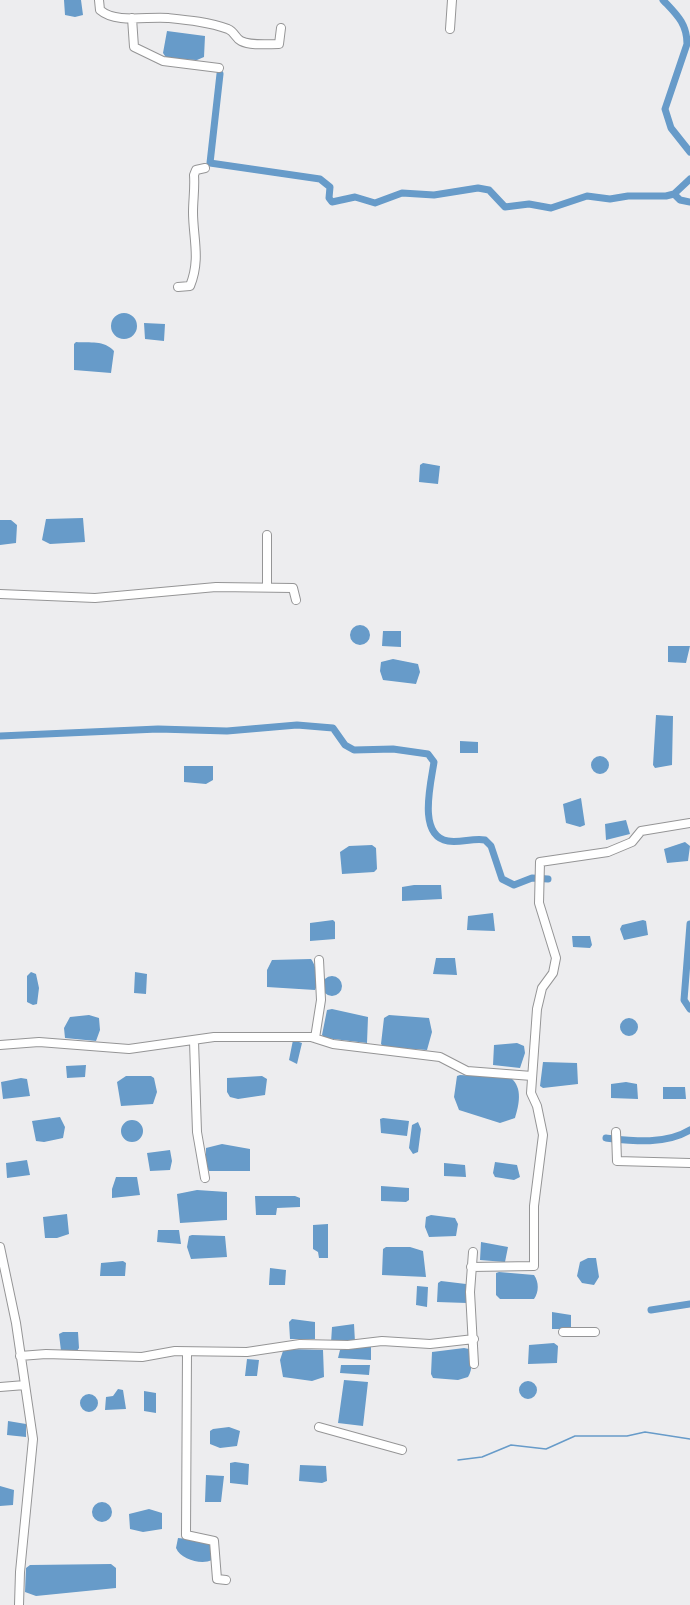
<!DOCTYPE html>
<style>
body{margin:0}
canvas{display:block;background:#ededef}
</style>
<canvas width="690" height="1605"></canvas>
<script>
const ctx = document.querySelector('canvas').getContext('2d');
ctx.lineJoin = 'round';
function paint(path, color) { ctx.fillStyle = color; ctx.fill(path, 'evenodd'); }
function trace(path, color, width, dash) { ctx.strokeStyle = color; ctx.lineWidth = width; ctx.lineCap = dash ? 'butt' : 'round'; ctx.setLineDash(dash || []); ctx.stroke(path); }
const water = new Path2D(`
 M64 0H81L83 15 75 17 65 15Z
 M167 31 205 36 204 57 197 60 167 59 163 53Z
 M111 326a13 13 0 1 1 26 0a13 13 0 1 1-26 0Z
 M144 323 165 324 164 341 145 339Z
 M76 342C90 343 104 340 114 351L111 373 74 370V344Z
 M423 463 440 466 438 484 419 482 420 465Z
 M83 518 85 542 50 544 42 540 46 519Z
 M0 520H11L17 525 16 543 0 545Z
 M350 635a10 10 0 1 1 20 0a10 10 0 1 1-20 0Z
 M383 631H401V647L382 646Z
 M668 646H690L686 663 668 662Z
 M393 659 418 664 420 672 416 684 383 680 380 671 381 662Z
 M656 715 673 716 672 765 655 768 653 765Z
 M460 741 478 742V753H460Z
 M591 765a9 9 0 1 1 18 0a9 9 0 1 1-18 0Z
 M184 766H213V780L206 784 184 782Z
 M581 798 585 825 580 827 566 823 563 804Z
 M626 820 630 834 606 840 605 824Z
 M685 842 690 846 688 861 667 863 664 849Z
 M372 845 376 848 377 869 374 872 342 874 340 852 349 846Z
 M414 885H441L442 899 402 901V887Z
 M493 913 495 931 467 930 468 916Z
 M333 920 335 922V939L310 941V923Z
 M643 920 646 921 648 935 624 940 620 929 622 925Z
 M572 936H590L592 945 590 948 573 947Z
 M436 958H455L457 975 433 974Z
 M311 959C316 965 320 983 315 990L267 987V970L272 960Z
 M31 972 36 974 39 988 37 1004 33 1005 27 1002V976Z
 M135 972 147 974 146 994 134 993Z
 M322 986a10 10 0 1 1 20 0a10 10 0 1 1-20 0Z
 M332 1009 368 1017 367 1043 325 1038 322 1035 327 1010Z
 M89 1015 99 1018 100 1030 96 1041 65 1038 64 1028 70 1017Z
 M389 1015 429 1018 432 1032 427 1050 384 1047 381 1044 384 1018Z
 M620 1027a9 9 0 1 1 18 0a9 9 0 1 1-18 0Z
 M293 1040 302 1043 297 1064 289 1060Z
 M517 1043 524 1046 525 1053 520 1068 493 1065 494 1045Z
 M543 1062 577 1063 578 1084 543 1088 540 1086Z
 M86 1065 85 1077 67 1078 66 1066Z
 M460 1075 511 1078C523 1088 519 1105 515 1118L500 1123 459 1110 454 1097 457 1076Z
 M126 1076H151L154 1078 157 1092 153 1104 121 1106 117 1082Z
 M262 1076 267 1079 265 1095 238 1099 230 1097 227 1092V1078Z
 M21 1078 27 1079 30 1096 3 1099 1 1082Z
 M626 1082 637 1084 638 1099 611 1098V1084Z
 M663 1087H685L686 1099H663Z
 M60 1117 65 1127 63 1138 44 1142 36 1141 32 1121Z
 M383 1118 409 1121 407 1136 381 1133 380 1119Z
 M121 1131a11 11 0 1 1 22 0a11 11 0 1 1-22 0Z
 M418 1122 421 1129 418 1152 413 1154 409 1148 412 1125Z
 M222 1144 250 1149V1171H209L206 1165V1148Z
 M170 1150 172 1161 170 1170 150 1171 147 1153Z
 M27 1160 30 1175 7 1178 6 1163Z
 M495 1162 517 1165 520 1177 514 1180 495 1177 493 1173Z
 M444 1163 465 1165 466 1177 444 1176Z
 M116 1177H137L140 1195 112 1198V1189Z
 M381 1186 409 1188V1200L406 1202 381 1201Z
 M197 1190 227 1192V1220L180 1223 177 1194Z
 M255 1196H295L300 1198V1207L277 1208 276 1215H256Z
 M67 1214 69 1234 57 1238H45L43 1217Z
 M431 1215 455 1218 458 1224 456 1236 429 1237 425 1227 426 1217Z
 M328 1224V1258H319L318 1252 313 1249V1225Z
 M158 1230H179L181 1244 157 1242Z
 M192 1235 225 1236 227 1257 191 1259 187 1247 189 1236Z
 M481 1242 508 1247 505 1262 480 1260Z
 M386 1247H410L423 1251 426 1277 382 1275 383 1249Z
 M588 1258H596L599 1277 594 1285 582 1283 577 1276 580 1262Z
 M123 1261 126 1263 125 1276H100L101 1263Z
 M270 1268 286 1270 285 1285H269Z
 M499 1272 534 1275C539 1282 539 1292 534 1299H500L496 1295V1273Z
 M441 1281 466 1284 467 1303 437 1302 438 1283Z
 M417 1286 428 1287 427 1307 416 1305Z
 M552 1312 571 1315V1329H552Z
 M292 1319 315 1322V1339H290L289 1322Z
 M354 1324 355 1342 331 1343 332 1327Z
 M63 1332H78L79 1348 77 1351H61L59 1334Z
 M554 1343 558 1346 557 1363 528 1364 529 1345Z
 M371 1345V1360L338 1358 340 1350Z
 M464 1348 469 1349C472 1356 473 1370 468 1377L458 1380 433 1378 431 1374 432 1352Z
 M289 1349 323 1350 324 1377 312 1381 283 1377 280 1360 283 1351Z
 M247 1359 259 1360 257 1376H245Z
 M341 1365H370L369 1375 340 1373Z
 M344 1380 368 1382 363 1426 338 1423Z
 M519 1390a9 9 0 1 1 18 0a9 9 0 1 1-18 0Z
 M118 1389 123 1390 126 1409 105 1410 106 1397 113 1396Z
 M144 1391 156 1393V1413L144 1411Z
 M80 1403a9 9 0 1 1 18 0a9 9 0 1 1-18 0Z
 M8 1421 26 1424V1437L7 1435Z
 M229 1427 240 1431 237 1446 220 1448 210 1444V1431L213 1429Z
 M235 1462 249 1464 248 1485 230 1483V1463Z
 M300 1465 326 1466 327 1481 322 1483 299 1481Z
 M206 1475 224 1476 221 1502H205Z
 M0 1486 14 1490 13 1505 0 1506Z
 M92 1512a10 10 0 1 1 20 0a10 10 0 1 1-20 0Z
 M149 1509 162 1513V1529L143 1532 130 1529 129 1514Z
 M178 1538 207 1541 211 1544 212 1560C202 1565 181 1560 176 1548Z
 M111 1564 116 1568V1588L36 1596 25 1592 26 1568 30 1565Z`);
const stream = new Path2D(`
 M458 1460 482 1457 511 1445 546 1449 575 1436H627L645 1432 690 1439`);
const canal = new Path2D(`
 M663 0C676 14 687 23 687 44L665 109 671 128 690 152
 M220 74 210 163 320 179 330 187 329 198 332 202 355 197 375 203 402 193 434 195 478 188 489 190 505 207 529 204 551 208 587 196 610 199 628 196H666L674 194 690 179
 M674 194 680 200 690 202
 M0 736 158 729 227 731 297 725 333 728 345 745 354 750 393 749 428 754 434 762C431 783 417 836 448 841 460 843 473 838 485 840L491 846 502 879 514 885 532 878 548 879
 M690 924 684 1000 690 1009
 M606 1138C633 1141 666 1145 690 1130
 M651 1310 690 1304`);
const minor = new Path2D(`
 M99 0 100 10C116 24 148 16 168 18 188 20 209 22 228 29 235 32 235 38 241 41 251 46 268 44 279 44L281 28
 M132 18 134 47 163 61 219 68
 M450 29 452 0
 M178 287 190 286C201 259 193 238 193 212 193 200 195 188 194 175L196 170 205 168
 M267 535V586
 M0 594 95 598 216 587 293 588 296 600
 M315 1038 321 1000 319 960
 M194 1041 197 1132 205 1178
 M0 1045 39 1042 129 1049 214 1037H311L333 1044 440 1057 467 1071 532 1076
 M616 1132 617 1161 690 1163
 M0 1247 16 1323 33 1439 20 1572 19 1605
 M473 1252 470 1292 474 1364
 M471 1267 534 1266V1206L543 1135 537 1106 531 1093 537 1009 542 988 553 973 556 958 539 903 540 862 608 852 632 842 641 831 690 823
 M563 1332H595
 M187 1352 186 1535 214 1541 217 1579 226 1580
 M20 1356 46 1354 142 1357 175 1351 247 1352 300 1344 348 1345 382 1341 430 1344 474 1339
 M0 1387 25 1385
 M319 1427 402 1450`);
paint(water, '#679bc9');
trace(stream, '#679bc9', 1.5);
trace(canal, '#679bc9', 7);
trace(minor, '#959596', 10);
trace(minor, '#fff', 8);
</script>
